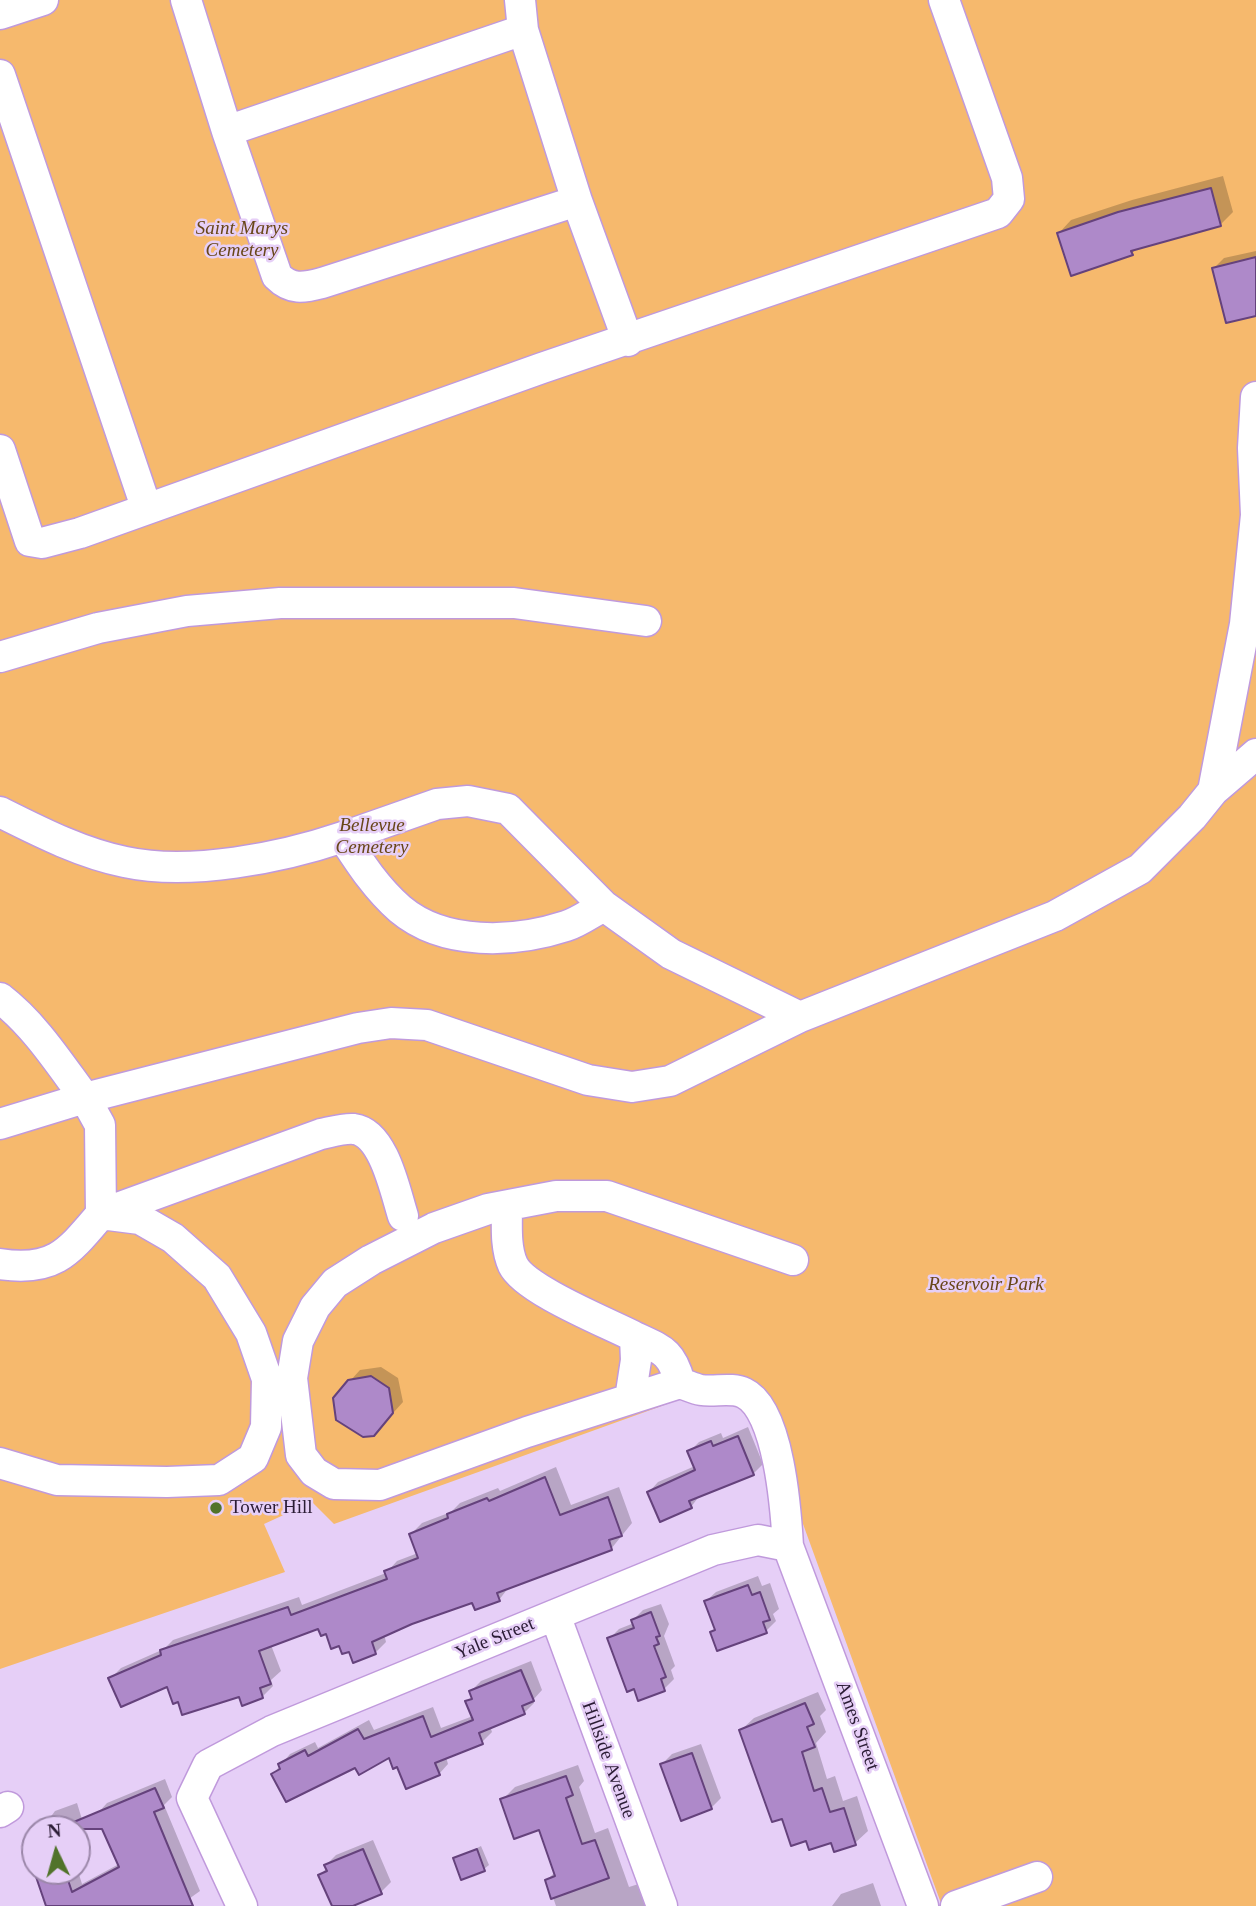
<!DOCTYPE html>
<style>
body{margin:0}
#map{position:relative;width:1256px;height:1906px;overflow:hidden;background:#e6cff7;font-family:Georgia,serif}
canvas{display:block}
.north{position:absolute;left:21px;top:1815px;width:70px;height:70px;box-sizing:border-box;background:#e6cff7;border:2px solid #9b87a9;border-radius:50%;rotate:355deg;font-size:19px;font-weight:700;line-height:28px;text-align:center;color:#2b1c35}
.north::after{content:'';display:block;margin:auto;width:24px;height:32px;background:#51732a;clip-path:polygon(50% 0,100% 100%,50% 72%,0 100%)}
</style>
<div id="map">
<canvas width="1256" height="1906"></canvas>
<div class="north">N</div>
</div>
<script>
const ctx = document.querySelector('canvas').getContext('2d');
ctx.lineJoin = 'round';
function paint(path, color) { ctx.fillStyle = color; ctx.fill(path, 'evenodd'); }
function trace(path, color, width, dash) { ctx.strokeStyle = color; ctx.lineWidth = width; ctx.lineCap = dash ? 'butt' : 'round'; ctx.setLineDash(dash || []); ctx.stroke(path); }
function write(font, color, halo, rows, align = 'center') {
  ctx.font = font + ' Georgia,serif'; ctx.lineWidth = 5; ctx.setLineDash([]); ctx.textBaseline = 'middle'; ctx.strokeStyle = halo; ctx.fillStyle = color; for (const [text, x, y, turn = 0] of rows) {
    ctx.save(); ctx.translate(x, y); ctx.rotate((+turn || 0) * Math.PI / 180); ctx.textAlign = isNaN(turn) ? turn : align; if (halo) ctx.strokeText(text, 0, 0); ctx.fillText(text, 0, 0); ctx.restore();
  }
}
const green = new Path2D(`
 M0 0H1256V1906H942L795 1502 760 1444 748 1409 706 1395 681 1399 334 1524 312 1502 264 1524 285 1572 0 1669Z`);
const shadow = new Path2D(`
 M1223 176 1233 212 1220 225 1138 247 1132 253 1059 233 1071 220 1132 200Z
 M1256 251V314L1214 268 1224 258Z
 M381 1367 398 1378 403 1402 384 1423 350 1381 360 1370Z
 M748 1427 763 1464 753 1474 700 1495 691 1507 649 1492 658 1482 695 1466 689 1452 699 1442 721 1433 723 1438Z
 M556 1467 571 1505 619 1487 632 1523 611 1549 509 1587 499 1600H473L384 1634 386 1642 375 1653 350 1649 319 1626 271 1645 281 1671 271 1680 273 1686 262 1697 179 1700 168 1684 110 1679 121 1668 164 1649 173 1640 299 1597 302 1605 386 1573 397 1561 418 1553 411 1534 422 1523 451 1512 460 1503 498 1488 500 1491Z
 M758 1576 762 1586 770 1583 779 1609 773 1614 776 1621 766 1631 712 1632 716 1629 706 1601 716 1592Z
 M661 1604 669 1624 664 1636 675 1666 671 1670 674 1679 664 1689 609 1639 619 1629 634 1623 633 1620 643 1610Z
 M531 1661 542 1690 533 1700 534 1703 524 1713 490 1726 492 1732 482 1742 446 1757 448 1764 439 1774 390 1756 356 1766 273 1774 290 1754 315 1742 318 1748 369 1720 374 1730 433 1707 441 1728 473 1716 467 1701 473 1696 471 1691 481 1681Z
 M818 1692 826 1710 820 1716 826 1732 816 1743 827 1779 835 1776 843 1801 857 1796 868 1831 855 1843 807 1839 783 1816 741 1730 754 1718Z
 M701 1744 721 1798 711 1808 662 1764 672 1754Z
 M578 1765 584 1781 579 1787 595 1833 608 1828 629 1887 645 1882 653 1906H556L547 1880 556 1871 540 1828 502 1800 515 1787Z
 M165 1779 172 1797 164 1805 200 1891 179 1906H47L36 1871H77V1868L82 1884 119 1864 98 1813 107 1803Z
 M77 1803 84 1826 77 1833V1829H35V1869L24 1837 34 1827 46 1823 55 1811Z
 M373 1840 391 1882 381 1892 348 1906H333L320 1875 327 1868 326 1865 336 1855Z
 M481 1846 489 1865 484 1869 455 1859Z
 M873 1883 881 1906H832L841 1894Z`);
const building = new Path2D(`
 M1211 188 1221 226 1131 251 1133 255 1071 276 1057 233 1118 212Z
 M1256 257V316L1226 323 1212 268Z
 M371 1376 389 1388 393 1413 374 1436 363 1437 336 1420 333 1398 348 1380Z
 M738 1436 754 1475 689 1501 692 1508 660 1522 647 1492 695 1470 687 1451 711 1441 713 1446Z
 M545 1477 560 1515 608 1497 622 1536 609 1540 612 1550 497 1593 500 1601 475 1610 472 1603 412 1624 372 1642 376 1654 353 1663 349 1652 342 1654 339 1646 331 1649 326 1634 321 1636 318 1629 259 1651 271 1684 260 1688 263 1698 242 1706 239 1697 182 1715 178 1702 173 1704 167 1687 121 1707 108 1678 161 1655 160 1650 288 1607 291 1615 387 1579 384 1571 418 1558 409 1534 448 1518 447 1514 487 1498 489 1501Z
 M748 1585 752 1595 760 1592 770 1620 763 1622 767 1633 717 1651 710 1632 715 1630 704 1601Z
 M651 1612 660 1636 656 1637 659 1644 654 1646 666 1677 661 1679 665 1691 638 1701 634 1689 627 1692 607 1638 634 1628 631 1620Z
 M521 1670 534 1701 522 1706 525 1714 479 1733 483 1744 435 1763 440 1775 406 1789 397 1767 393 1769 389 1758 359 1775 355 1768 286 1802 271 1774 280 1769 278 1764 305 1750 308 1756 358 1729 364 1739 423 1716 431 1737 473 1720 465 1701 472 1699 469 1691Z
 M805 1703 814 1724 807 1727 815 1747 802 1752 814 1791 822 1788 830 1812 844 1808 856 1845 834 1852 831 1843 809 1850 806 1841 791 1846 782 1819 772 1822 739 1730Z
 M692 1753 712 1809 681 1821 660 1764Z
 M566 1776 573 1795 566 1798 582 1844 595 1840 609 1878 551 1899 545 1880 555 1876 539 1830 514 1839 500 1799Z
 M155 1788 164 1808 154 1812 193 1906H46L34 1871H65L72 1892 119 1867 102 1829H57Z
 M363 1849 382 1894 353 1906H332L318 1875 327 1871 324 1865Z
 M477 1849 485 1871 461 1880 453 1858Z`);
const minor = new Path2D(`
 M186 0 227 131 523 30 520 0
 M0 14 43 0
 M0 75 146 507
 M227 131 277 276C291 290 303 288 322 283L577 201 523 30
 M577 201 628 341
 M0 450 30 541 42 543 80 533 542 368 998 213 1009 199 1007 178 944 0
 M0 657 98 628 187 611 280 603H514L646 621
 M1213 791 1256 754
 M0 812C40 832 81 853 125 862 190 876 281 858 343 837
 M604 906 508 809 468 801 437 804 343 837C360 863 376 888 400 909 444 946 514 943 566 926 579 922 592 912 604 906L671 954 800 1017
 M0 998C35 1025 59 1063 85 1098L358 1028 391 1023 427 1025 588 1080 632 1087 670 1081 800 1017 1055 916 1140 869 1192 817 1213 791 1245 624 1256 515 1253 448 1256 397
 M0 1124 85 1098 100 1125 101 1214 140 1219 173 1238 217 1277 251 1333 267 1379 266 1427 253 1458 219 1480 167 1482 57 1480 0 1463
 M507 1206C507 1224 505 1248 513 1265 525 1290 608 1323 635 1337
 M0 1264C54 1272 68 1253 101 1214L321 1134C331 1132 344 1128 354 1129 384 1133 395 1191 403 1216
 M680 1383C687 1385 694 1389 701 1390 715 1392 732 1387 744 1393 779 1409 786 1511 788 1546L923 1906
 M630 1399 636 1360 635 1337C663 1350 672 1352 680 1383L527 1432 380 1485 334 1484 314 1472 301 1455 292 1378 298 1341 315 1307 335 1283 371 1260 434 1228 488 1209 556 1196H607L793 1260
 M555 1615 662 1906
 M0 1812 8 1807
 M242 1906 192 1798 208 1765 272 1731 713 1550 758 1540 788 1546
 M956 1906 1037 1877`);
const markers = [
 [216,1508,7,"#51732a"]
];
const parkNames = [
 ["Saint Marys",242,229],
 ["Cemetery",242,251],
 ["Bellevue",372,826],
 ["Cemetery",372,848],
 ["Reservoir Park",986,1285]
];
const poiNames = [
 ["Tower Hill",230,1508]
];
const streetNames = [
 ["Yale Street",495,1639,-22],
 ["Ames Street",857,1726,70],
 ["Hillside Avenue",608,1760,70]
];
paint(green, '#f6b96d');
paint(shadow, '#0003');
paint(building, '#ae89c9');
trace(building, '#65427c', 2);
trace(minor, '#c09adc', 33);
trace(minor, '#fff', 30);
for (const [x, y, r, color] of markers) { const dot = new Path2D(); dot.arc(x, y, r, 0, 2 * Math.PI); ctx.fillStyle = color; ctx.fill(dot); trace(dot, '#e6cff7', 2.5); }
write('italic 19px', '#684618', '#e6cff7', parkNames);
write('19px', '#2b1c35', '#e6cff7', poiNames, 'left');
write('19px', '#2b1c35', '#e6cff7', streetNames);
</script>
